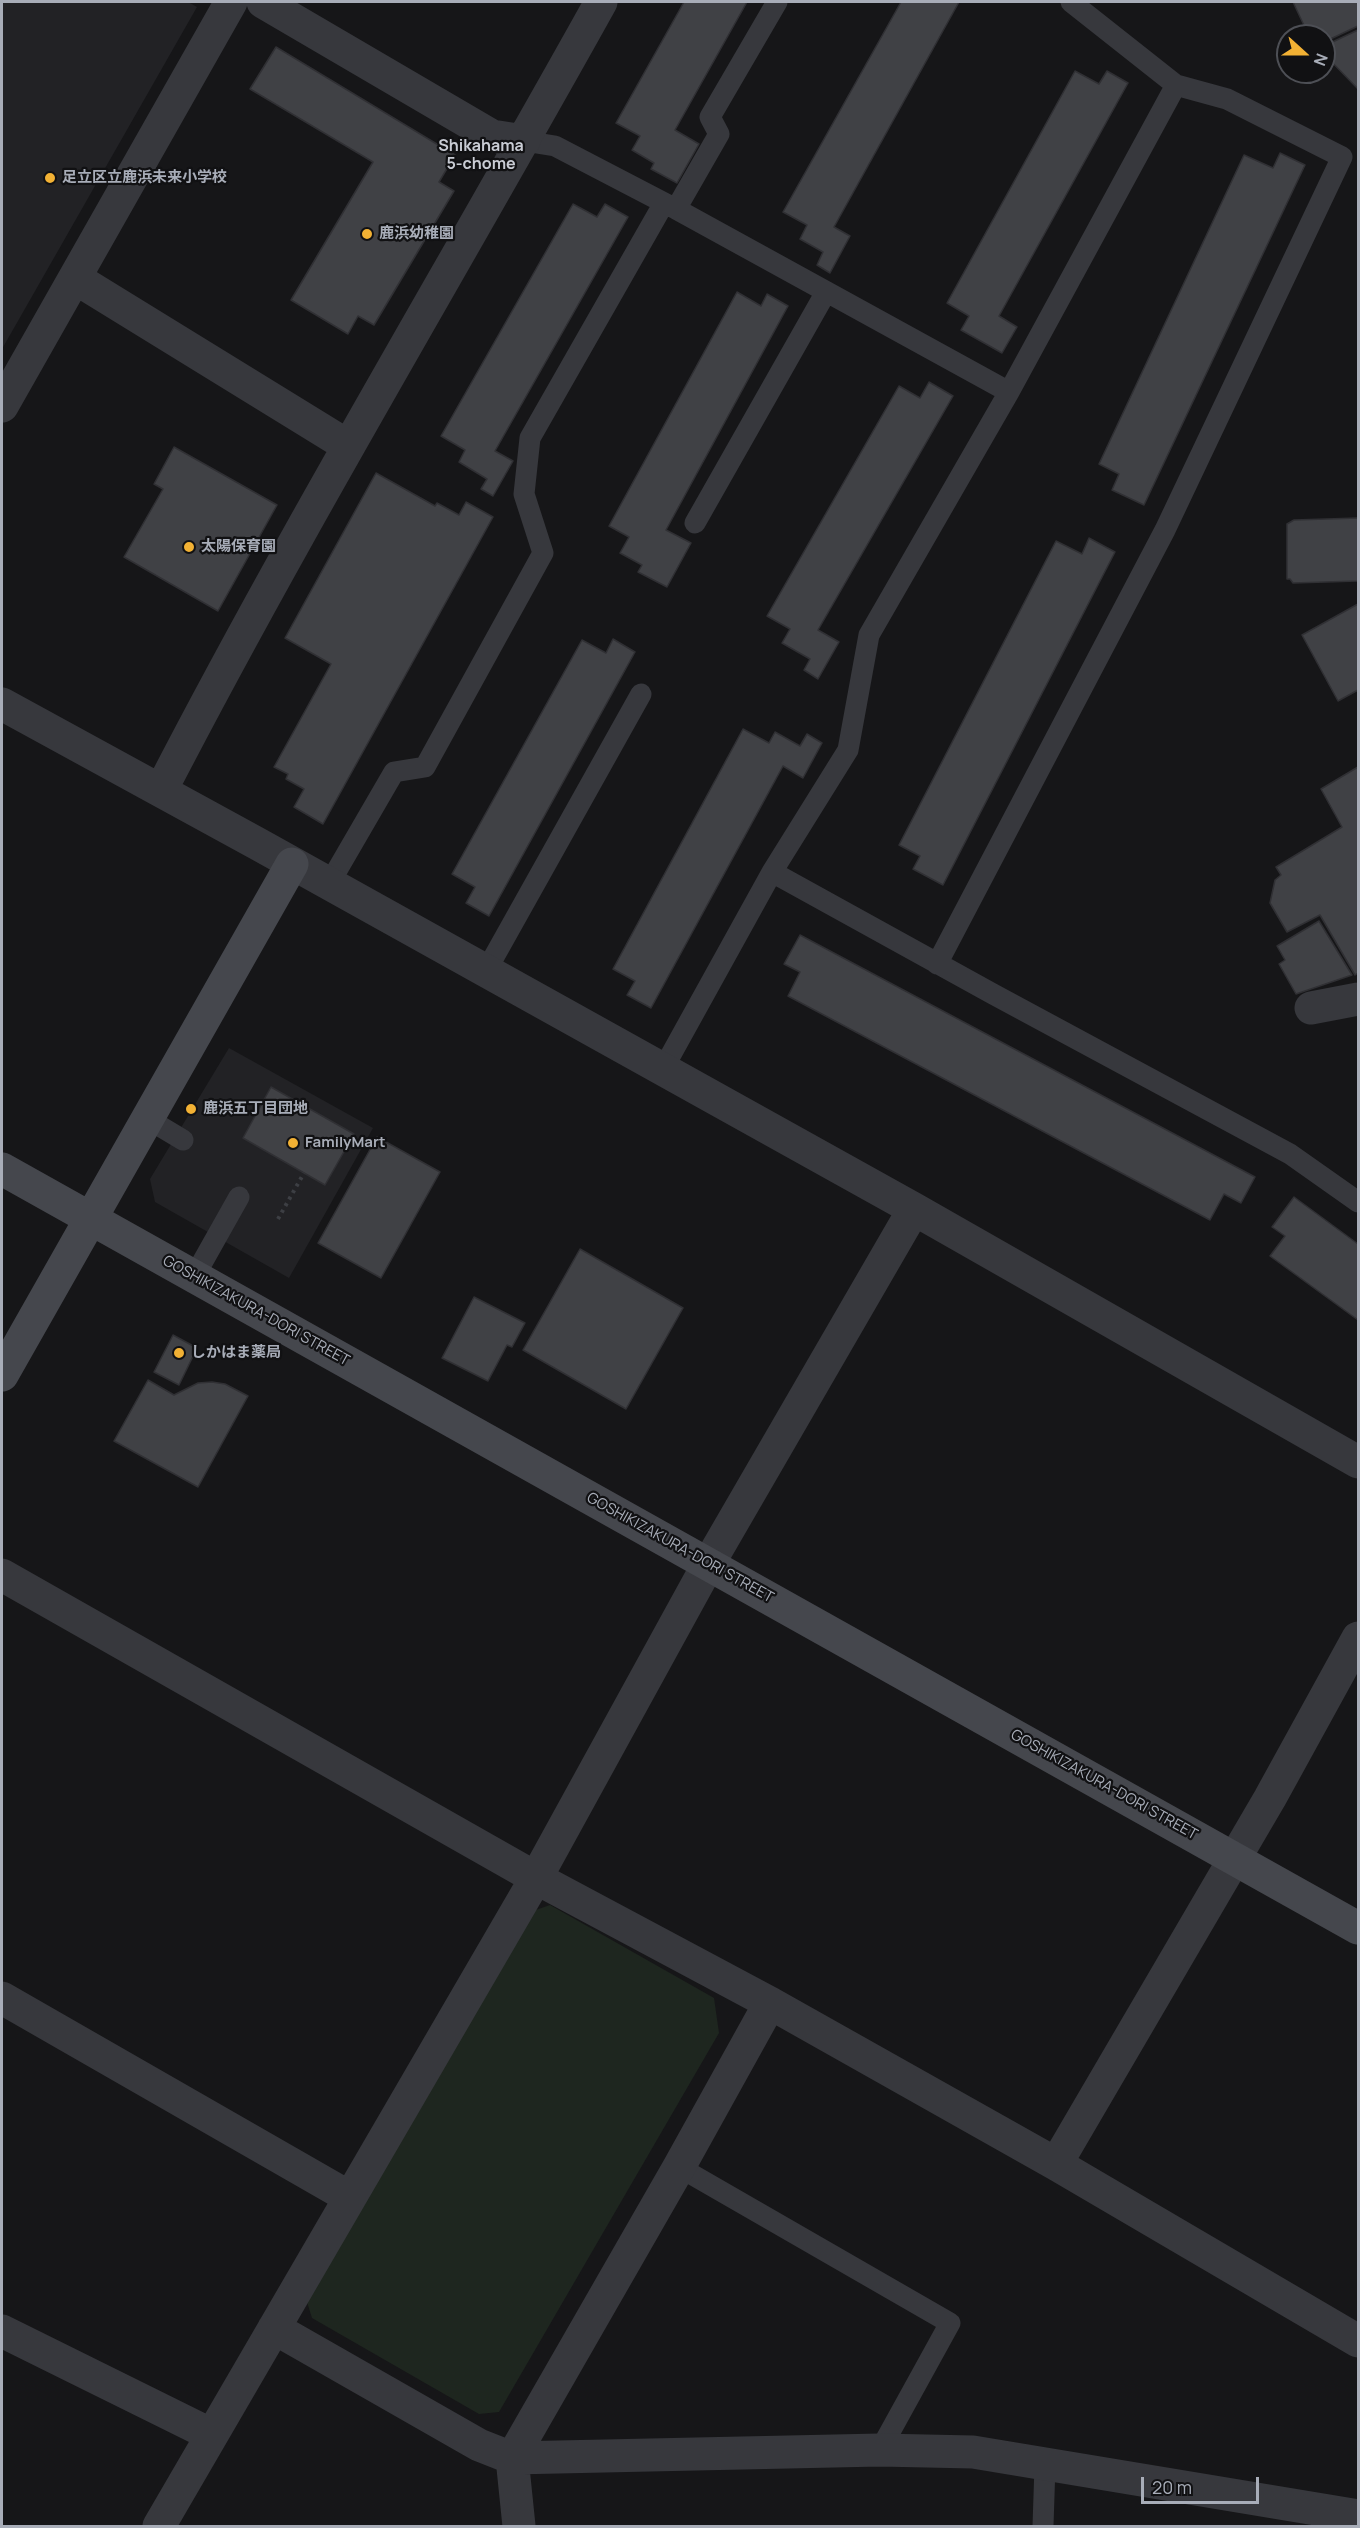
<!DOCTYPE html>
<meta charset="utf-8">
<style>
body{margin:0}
#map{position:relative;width:1360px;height:2528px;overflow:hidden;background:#161618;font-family:Manrope,sans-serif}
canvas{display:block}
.frame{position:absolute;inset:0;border:3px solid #a8adb8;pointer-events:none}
.north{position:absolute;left:1276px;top:24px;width:60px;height:60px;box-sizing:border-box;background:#111113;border:2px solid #4d4f55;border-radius:50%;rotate:111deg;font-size:16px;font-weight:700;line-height:24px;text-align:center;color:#a8adb8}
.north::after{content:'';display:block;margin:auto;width:21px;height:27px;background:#f2b134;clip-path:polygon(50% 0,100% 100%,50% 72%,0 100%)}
.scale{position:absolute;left:1141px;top:2477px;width:118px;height:27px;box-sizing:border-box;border:3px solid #a8adb8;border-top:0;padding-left:8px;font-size:18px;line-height:21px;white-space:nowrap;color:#a8adb8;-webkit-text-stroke:4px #111113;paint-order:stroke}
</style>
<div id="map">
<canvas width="1360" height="2528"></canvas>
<div class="frame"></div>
<div class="north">N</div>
<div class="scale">20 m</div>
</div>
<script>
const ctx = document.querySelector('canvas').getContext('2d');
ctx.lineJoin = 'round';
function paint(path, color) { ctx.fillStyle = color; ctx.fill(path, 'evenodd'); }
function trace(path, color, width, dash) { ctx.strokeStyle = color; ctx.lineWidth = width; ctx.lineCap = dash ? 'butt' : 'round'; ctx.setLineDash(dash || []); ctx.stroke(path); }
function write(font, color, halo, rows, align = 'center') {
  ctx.font = font + ' Manrope,"Noto Sans JP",sans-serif'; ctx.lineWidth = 4.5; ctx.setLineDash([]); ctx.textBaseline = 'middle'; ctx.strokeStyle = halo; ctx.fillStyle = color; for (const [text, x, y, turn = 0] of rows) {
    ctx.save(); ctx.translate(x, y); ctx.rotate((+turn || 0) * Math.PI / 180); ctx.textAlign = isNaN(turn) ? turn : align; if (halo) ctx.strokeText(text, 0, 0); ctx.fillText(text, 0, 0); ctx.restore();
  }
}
const built = new Path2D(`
 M2 2H188L197 7 2 349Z
 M229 1048 373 1128 289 1278 155 1202 150 1179Z`);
const green = new Path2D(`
 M550 1905 714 1998 719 2033 499 2412 479 2414 312 2318 307 2302 530 1912Z`);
const building = new Path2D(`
 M684 2H747L675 130 699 144 677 183 651 169 654 163 632 150 640 136 616 123Z
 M901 2H959L834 227 850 236 830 273 817 265 823 252 800 239 807 225 783 212Z
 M1293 2H1358V26L1324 42V36H1309Z
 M1358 30V89L1324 54V46Z
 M276 47 455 155 439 182 454 191 374 325 358 316 348 334 291 300 373 162 250 89Z
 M1075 71 1099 84 1107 71 1128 83 999 316 1017 327 1002 353 961 330 969 316 947 303Z
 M1280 153 1305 165 1144 505 1112 490 1119 474 1099 464 1244 155 1273 168Z
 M573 204 597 217 605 204 628 217 495 451 513 461 493 496 481 489 487 479 459 462 465 450 441 436Z
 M737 292 761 306 767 294 788 306 666 530 691 543 667 587 638 572 642 565 620 553 629 537 609 526Z
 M929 382 953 396 818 630 839 642 818 679 804 670 810 659 782 643 790 629 767 616 899 386 920 398Z
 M174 447 277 505 218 611 124 557 163 489 154 484Z
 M376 473 435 506 437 503 459 515 466 502 493 517 323 824 294 807 304 789 286 779 288 774 274 767 331 664 285 638Z
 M1358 518V581L1293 583 1290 579H1287V524L1294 520Z
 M1089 538 1115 552 943 885 913 869 920 856 899 845 1056 541 1082 554Z
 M1358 604V690L1338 701 1302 635Z
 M613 639 635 652 489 916 466 903 475 887 452 874 582 640 606 653Z
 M743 729 769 743 775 732 800 746 807 734 822 743 803 778 783 766 651 1008 627 995 635 981 613 969Z
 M1358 767V973L1355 975 1320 915 1287 932 1270 903 1275 880 1281 875 1276 867 1342 827 1321 789Z
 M1319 921 1352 975 1296 994 1279 964 1285 960 1277 946Z
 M800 935 1255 1177 1241 1203 1224 1194 1210 1220 788 996 800 972 784 964Z
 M271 1087 354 1134 325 1185 243 1138Z
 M377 1137 440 1172 381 1278 318 1243Z
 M1294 1197 1358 1244V1320L1270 1256 1285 1236 1272 1227Z
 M580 1249 683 1308 626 1409 523 1350Z
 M474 1297 525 1323 512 1347 507 1345 488 1381 442 1358Z
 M173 1335 197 1348 179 1385 154 1372Z
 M148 1380 174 1395 198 1383 212 1382 225 1384 248 1396 198 1487 114 1441Z`);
const path = new Path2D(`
 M278 1219 304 1173`);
const lane = new Path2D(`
 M524 141 555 146 676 209 1009 392
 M676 209 719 134 710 117 777 2
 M695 523 826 292
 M772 872 993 994 1290 1154 1358 1202
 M329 884 394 772 425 767 543 553 524 494 530 438 664 203
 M937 964 1165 530 1342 157 1227 99 1176 85 1071 2
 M486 971 641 694
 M663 1069 772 872 848 750 869 635 1009 392 1176 85
 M148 1119 183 1140
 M194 1277 239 1197
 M679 2167 950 2323 880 2450
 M1043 2526 1045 2465`);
const street = new Path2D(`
 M263 2 492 136 524 141
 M75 278 348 446
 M2 406 231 2
 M2 704 258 844 914 1209 1358 1462
 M161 790C299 523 455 265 601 2
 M1311 1008 1358 999
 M2 1575 536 1878 770 2003 1056 2164 1358 2341
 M2 1998 349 2197
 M1056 2164 1270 1798 1358 1638
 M274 2328 479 2445 512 2458 519 2526
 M2 2331 212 2435
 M512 2458 880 2450 973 2452 1358 2516
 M512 2458 679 2167 770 2003
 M159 2526 536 1878 709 1563 914 1209`);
const secondary = new Path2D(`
 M2 1169 1358 1928
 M2 1375 292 864`);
const markers = [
 [50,178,6,"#f2b134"],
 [367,234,6,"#f2b134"],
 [189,547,6,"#f2b134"],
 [191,1109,6,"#f2b134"],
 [293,1143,6,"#f2b134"],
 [179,1353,6,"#f2b134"]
];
const poiNames = [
 ["足立区立鹿浜未来小学校",62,178],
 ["鹿浜幼稚園",379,234],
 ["太陽保育園",201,547],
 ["鹿浜五丁目団地",203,1109],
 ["FamilyMart",305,1143],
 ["しかはま薬局",191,1353]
];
const streetNames = [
 ["GOSHIKIZAKURA-DORI STREET",256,1311,29],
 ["GOSHIKIZAKURA-DORI STREET",680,1548,29],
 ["GOSHIKIZAKURA-DORI STREET",1104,1785,29]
];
const neighbourhoodNames = [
 ["Shikahama",481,147],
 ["5-chome",481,165]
];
paint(built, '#222225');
paint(green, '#1e261f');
paint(building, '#404145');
trace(building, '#303034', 1.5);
trace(path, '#3d3f44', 4, [3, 4.5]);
trace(lane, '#37383d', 21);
trace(street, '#37383d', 33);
trace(secondary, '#45474d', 33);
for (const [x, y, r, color] of markers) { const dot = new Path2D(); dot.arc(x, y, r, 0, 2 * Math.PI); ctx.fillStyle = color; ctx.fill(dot); trace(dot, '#111113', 2); }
write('bold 15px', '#a8adb8', '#111113', poiNames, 'left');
write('15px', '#a8adb8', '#111113', streetNames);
write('bold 16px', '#c9ccd4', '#111113', neighbourhoodNames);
</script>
